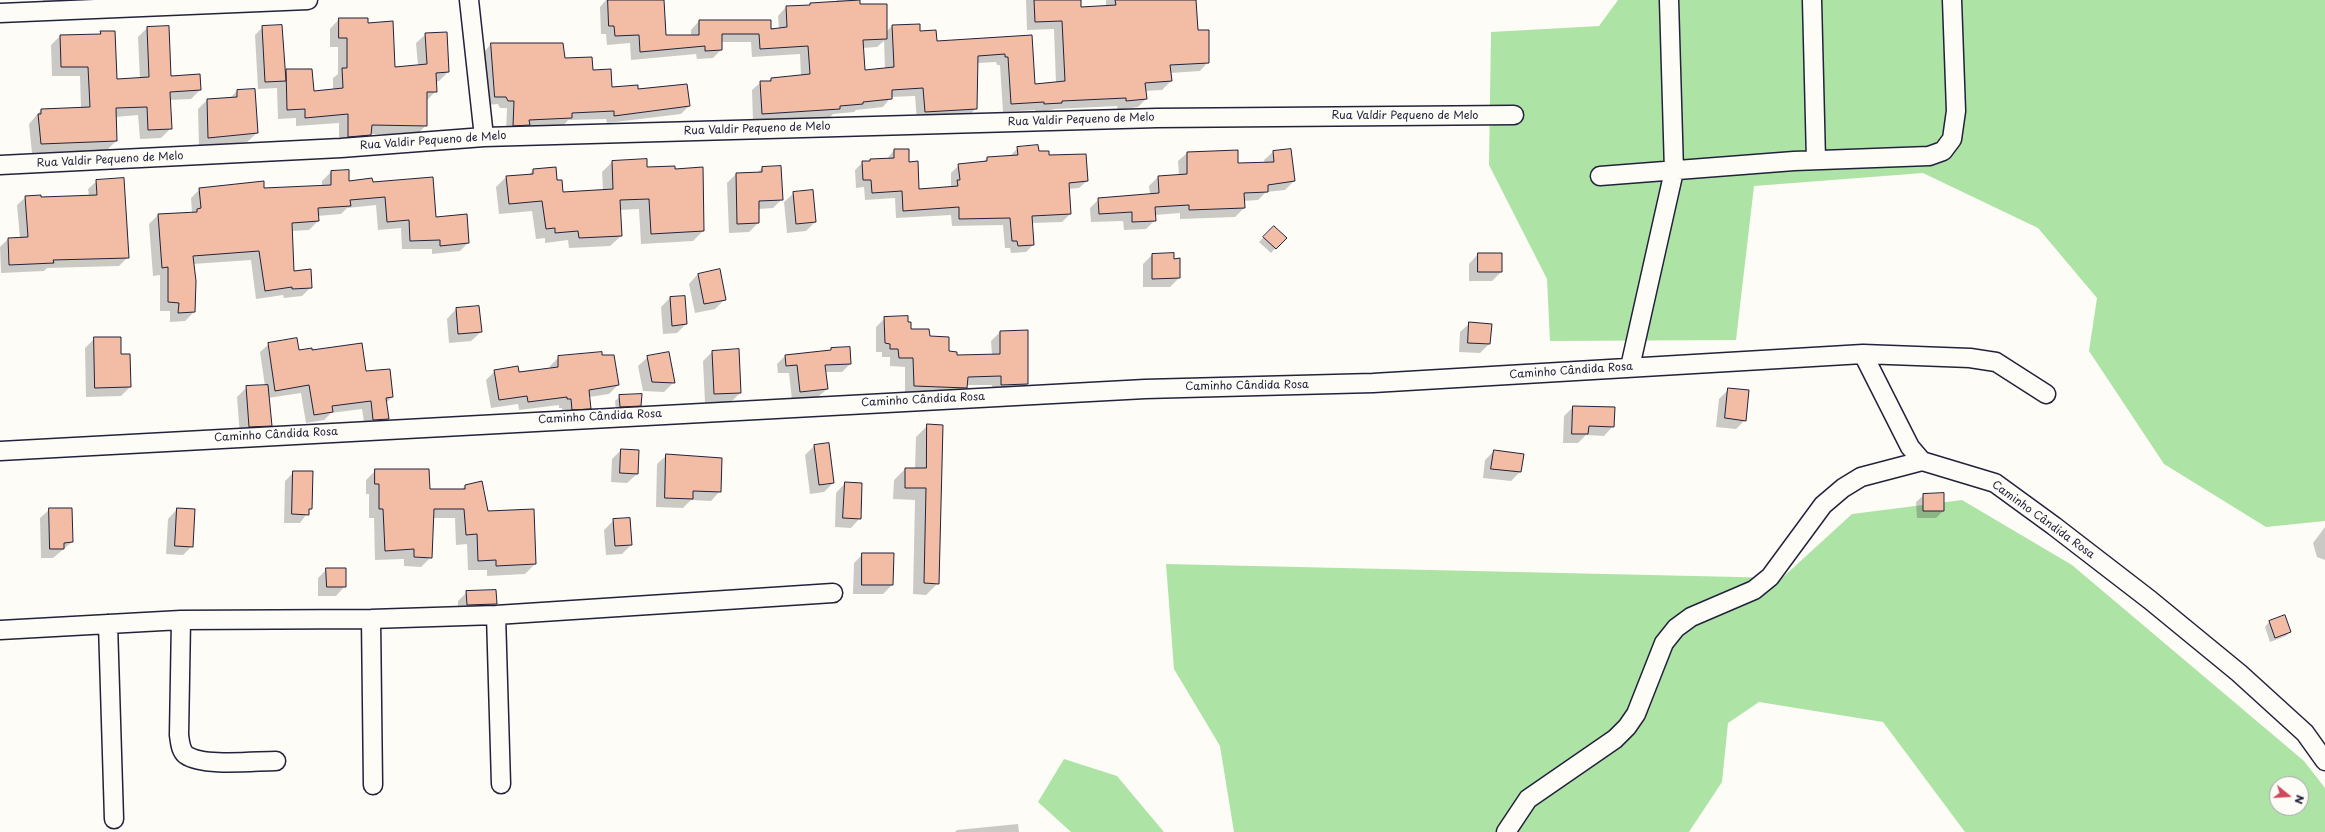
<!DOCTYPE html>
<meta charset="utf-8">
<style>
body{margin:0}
#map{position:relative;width:2325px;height:832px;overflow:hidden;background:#fdfcf7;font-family:"Playpen Sans",sans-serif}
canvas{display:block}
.north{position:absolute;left:2269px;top:776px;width:40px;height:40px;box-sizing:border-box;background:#fdfcf7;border:1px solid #a5a5ac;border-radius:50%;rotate:108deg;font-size:11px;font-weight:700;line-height:16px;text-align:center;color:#22223b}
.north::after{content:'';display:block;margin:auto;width:14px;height:18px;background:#d1495b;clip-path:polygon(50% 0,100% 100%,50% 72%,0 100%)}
</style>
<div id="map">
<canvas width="2325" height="832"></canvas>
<div class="north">N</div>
</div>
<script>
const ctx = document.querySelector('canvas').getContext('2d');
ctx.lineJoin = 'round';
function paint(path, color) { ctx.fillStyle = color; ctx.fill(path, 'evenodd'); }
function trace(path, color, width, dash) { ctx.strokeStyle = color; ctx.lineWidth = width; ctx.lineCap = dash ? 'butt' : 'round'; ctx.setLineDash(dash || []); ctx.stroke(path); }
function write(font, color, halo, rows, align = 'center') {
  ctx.font = font + ' "Playpen Sans",sans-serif'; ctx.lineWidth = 3; ctx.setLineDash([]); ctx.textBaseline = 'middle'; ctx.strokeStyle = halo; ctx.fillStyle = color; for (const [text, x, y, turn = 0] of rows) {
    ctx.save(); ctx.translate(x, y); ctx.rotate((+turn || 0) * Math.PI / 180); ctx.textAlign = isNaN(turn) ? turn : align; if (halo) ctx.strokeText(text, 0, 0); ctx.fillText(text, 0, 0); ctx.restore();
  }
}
const green = new Path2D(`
 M1618 0H2325V521L2266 527 2164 464 2089 351 2097 298 2038 228 1923 173 1754 186 1736 340 1550 341 1547 279 1489 165 1491 32 1599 26Z
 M1962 500 2072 565 2304 761 2325 788V832H1965L1883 722 1759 702 1728 723 1722 782 1689 832H1234L1220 746 1174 669 1166 564 1782 578 1852 514ZM2277 784H2301V808H2277Z
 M1064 759 1117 776 1164 832H1071L1038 802Z`);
const shadow = new Path2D(`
 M43 0H87L80 7 43 9Z
 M606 0H663L666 36H691V30L699 21 779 29 778 16 786 7 836 3 837 0H859V5L886 32 892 26 919 25V32L936 42 1031 36 1034 85 1056 83 1054 29 1027 30 1026 0H1080V8L1106 7V0H1195L1197 31 1208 62 1200 71 1170 73 1171 81 1162 90 1145 91 1146 99 1138 107 1118 110 1117 106 1055 109 1036 113 1035 110 1003 112 1000 65H997L996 62 977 63 976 108 968 117 917 121 915 96 891 97 883 107 856 110 854 112 833 114 830 117 753 122 752 90 761 82H768L771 79 801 76 800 54 752 57 751 42H721V50L713 58 697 59 696 54 631 60 630 43 607 45 606 34H601L600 7ZM884 41 885 69 864 71 862 48 877 47Z
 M339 19 367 24 394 68 418 66 416 43 426 34 448 72 439 81 436 82V91L426 101V125L417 135 371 134 361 144 339 146V123L296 126V118L278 119 277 88 258 89 255 35 263 27 284 72 311 70 313 92 333 90V78L338 74V47H330V29Z
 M168 27 170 77 200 90 191 99 169 100 170 129 161 138 140 139 138 115 115 117 116 141 107 150 32 153 29 124 41 110 81 108 80 76H52L51 45 60 36 99 35 101 32 116 80 140 79 138 37 147 28Z
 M491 44 564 59 592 71 611 88 637 90 689 106 681 114 607 123 606 119 568 120 564 125 526 127 506 133 507 108H500L498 104 487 105 484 52Z
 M237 91 257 133 247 142 199 147 198 109 207 100 230 98Z
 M1018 148 1048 156 1087 181 1079 188 1068 189 1070 214 1062 222 1032 223 1033 245 1026 252 1011 253 1010 248H1005L1003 225 952 226 951 215 896 218 895 198 865 200 864 187 856 188 855 170 863 162 887 159 894 150 908 163 918 190 951 188V173L959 165 982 163 987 158 1010 156Z
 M1273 152 1294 181 1285 190 1266 192 1258 200 1243 201 1244 208 1235 217 1180 219V213L1155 215V220L1146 229 1124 230 1123 221 1091 222 1090 208 1099 199 1150 194 1149 186 1158 177 1179 175 1178 161 1187 153 1238 164 1265 163 1264 160Z
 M646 160V168L674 170 703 231 693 241 641 244 639 209 619 210 621 236 610 246 569 248 568 240 545 243V238L536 239 532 211 499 214 496 187 506 177 529 175 533 170 556 181 562 193 603 190 602 172 612 162Z
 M762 168 782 199 773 208 758 209V223L749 232 729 233 727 183 736 174H756Z
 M348 171V182L372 183 435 218 468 243 460 251 432 254V249H402L401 228 378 230 376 205 347 208 341 214 317 216 318 221 309 230 291 231 293 272 311 287 302 296 284 298 283 295 256 299 251 260 193 264 194 312 185 321 170 322V311H160V275L153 276 149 224 158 215 192 213 191 198 200 189 322 187V181L331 172Z
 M97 181 128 257 119 266 47 268 44 271 1 273 0 247 8 239 20 238 17 205 26 197 40 198 89 196 88 189Z
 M794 193 815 222 806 231 787 233 784 202Z
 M1274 227 1285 238 1271 253 1259 242Z
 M1478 254H1501V272L1492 281H1469V264Z
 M1152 255 1173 260 1179 278 1170 287H1143V264Z
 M698 274 725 299 715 309 695 313 689 284Z
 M670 298 686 324 677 333 663 334 661 307Z
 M456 309 481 332 471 341 449 343 447 319Z
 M885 318 929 337 948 352 956 356 992 355 991 341 1000 332 1027 384 1018 392 992 393V385H966L958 396 905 394V367L890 366V357H882V352H876V327Z
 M1470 323 1491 325 1489 344 1480 353 1459 352 1460 332Z
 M95 338 120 355 130 387 121 396 86 397 85 348Z
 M269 344 298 351H312L365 372 392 397 386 403 388 419 379 427 365 428 362 409 331 413 324 420 306 423 301 393 268 398 271 425 261 435 240 436 237 397 247 387 265 386 260 352Z
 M832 349 850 364 842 372H825L827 389 818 397 792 400 789 373H778L777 364 785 356 830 351Z
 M738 350 740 393 731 402 705 403 703 361 712 352Z
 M559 357 618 385 609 394 589 397 590 408 581 417 563 418 562 408H559V405L519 410 518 404 491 408 486 380 495 371 519 373 550 370V366Z
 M648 357 673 383 664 392 643 391 638 366Z
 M1729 389 1745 420 1736 429 1716 427 1719 399Z
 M620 396 640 405 636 410 616 411 615 401Z
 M1573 407 1614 408 1613 426 1604 436 1586 435 1578 443H1563L1564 416Z
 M928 425 938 583 926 595 913 594 915 500 893 499 894 480 905 469H915L916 437Z
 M828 444 833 483 824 492 810 494 805 455 814 446Z
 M621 450 638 451 637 474 627 483 611 482 612 459Z
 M1494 451 1523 455 1520 472 1511 481 1483 478 1485 460Z
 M667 455 693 456 720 491 711 501 691 500 683 508 656 507 657 464Z
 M376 470 429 490H461L465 486 535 564 525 574 487 576V570H468L467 544 456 545 455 518H433L431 557 421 567 404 566V559L375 560 374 518H369V494H366V480Z
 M294 472 311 508 300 523H284L285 481Z
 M845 483 860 518 851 528 835 527 836 493Z
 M1924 495 1943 511 1936 518H1917L1916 502Z
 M50 509 72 542 53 558H41L40 518Z
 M177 509 192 546 183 555 166 554 168 519Z
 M614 520 631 545 622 554 606 555 604 530Z
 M2325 527V560L2317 557 2313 543Z
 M863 554 892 585 883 594H853L854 563Z
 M327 569 345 586 336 596H318V578Z
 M467 592 496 604 486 613 458 614V601Z
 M2285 617 2290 632 2286 636 2270 642 2265 627 2269 622Z
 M1018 824 1019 832H955L957 830Z`);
const building = new Path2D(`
 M608 0H664L666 35H699V20H771V29L787 27 786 6 810 5V3L860 0V4H887V39L863 40 865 70 894 67 892 25 920 24V31L936 30 937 41 1032 35 1035 84 1065 81 1062 21 1035 22 1034 0H1081V7L1116 5 1115 0H1196L1198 30H1209V63L1170 65 1172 81 1145 83 1147 99 1126 101V98L1062 101V103L1044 104V102L1011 104 1008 57H1005V54L978 56 977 109 925 112 923 88 892 90V99L863 102V104L840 106V109L762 114 760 81H771V78L810 74 808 46 760 49 759 34H722V50L705 51V46L640 52 639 35 615 36 614 26H609Z
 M339 18H368V23L393 21 395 67 427 64 425 33 447 32 449 72 436 73 437 92H427V126L372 125 371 135 348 137V114L305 118V109L287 110 286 69H312L314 91 343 88 342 68H347V38H339Z
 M282 25 286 81 265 82 262 26Z
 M169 26 171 76 200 74 201 90 170 92 172 129 148 130 147 107 116 108 117 141 41 144 38 114H41V109L90 107 88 67H61L60 35 101 34 100 31H115L117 79 149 77 147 27Z
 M491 43H563L565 58 592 57 593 70 611 69 612 87 638 85V89L687 84 690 106 614 116V111L572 113V118L529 120 530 125 513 126 514 101H508L506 97H495Z
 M255 89 258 133 208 138 207 99 237 97V90Z
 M1038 145 1039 151H1049V155L1086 154 1088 181 1069 183 1071 214 1032 216 1034 245 1018 246 1017 241H1012L1010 218 959 219V207L903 211 902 191 872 193 871 180H863L862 161H870V159L894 158V149H909V162L918 161 919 189 958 186 957 180H960L958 164 987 161V157L1018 155 1017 147Z
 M1291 149 1295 181 1268 185V192L1244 193 1245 208 1189 210V205L1155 207 1156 221 1132 222V212L1099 214 1098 198 1159 193 1158 176 1187 174V152L1238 150V163L1274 162 1273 151Z
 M647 159V167L675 166V169L703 167 704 231 651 234 649 199 620 200 622 236 579 238 578 231 555 233V228L546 229 542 201 509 204 506 176 533 174V169L556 167 557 180H562L563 192 613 189 612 161Z
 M781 166 783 200 759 201V223L737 224 736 173 762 172V167Z
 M349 170V181L372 178 373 182 433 177 436 217 467 214 469 243 440 246V240L410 241 409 220 387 222 385 197 350 200 351 206 318 208 319 221 292 223 294 271 311 269 312 288 292 289V287L265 291 259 251 193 256 196 281 195 312 178 313 179 303 168 302V267L162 268 158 214 197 212V209L201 208 199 188 264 181V188L331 185V171Z
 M124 178 129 258 53 260 54 263 9 265 8 238 28 237 25 196 41 195V197L97 195 96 180Z
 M813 190 816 222 796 224 793 192Z
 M1274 226 1287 238 1276 249 1263 237Z
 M1174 253V259L1180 258V278L1152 279V254Z
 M1478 253H1502V272H1478Z
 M720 269 726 300 704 304 698 274Z
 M685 296 687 324 672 326 670 297Z
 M479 306 482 332 458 334 456 308Z
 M908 316V322H911V329H929L930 336 949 337V351L957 352V355L1000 354V331L1028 330V384L1001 385V376L968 377 967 388 914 386 913 358H899L898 349H890V344L885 343 884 317Z
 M1469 322 1492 324 1490 344 1468 343Z
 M94 337H121V354H130L131 387 95 388Z
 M297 338 299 350 312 348V350L362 343 366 371 390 369 393 397 386 398 389 419 373 420 371 401 332 406 333 412 314 415 309 385 275 391 268 343Z
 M850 347 851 364 825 365 828 389 800 392 797 365 786 366 785 355 831 350V348Z
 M739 349 741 393 714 394 712 351Z
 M602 352V355H614L619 385 589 390 591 409 572 410 571 399H567V397L528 402 527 396 499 400 494 370 518 366 519 372 558 367V356Z
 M669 352 675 383 652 382 647 356Z
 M268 385 272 426 249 427 246 386Z
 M1728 388 1749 390 1746 421 1725 418Z
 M642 394 641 406 620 407 619 395Z
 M1573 406 1615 407 1614 427 1589 426 1588 434H1572Z
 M927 424 943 425 939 584 924 583 926 488H905V468H926Z
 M829 443 834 483 819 485 814 445Z
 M621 449 639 450 638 474 620 473Z
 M1494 450 1524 454 1521 472 1491 469Z
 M666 454 722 458 721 492 693 491V499L665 498Z
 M375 469H429L430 489H465V485L482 481 488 511 534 509 536 564 496 566V560L478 561 477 534 466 535 464 509H434L432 558 414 557V549L385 551 383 509H379V484H375Z
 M293 471H313L312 509H309V515L292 514Z
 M845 482 862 483 861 519 843 518Z
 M1944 493V511H1923V494Z
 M49 508H72L73 542 64 543V549H50Z
 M177 508 195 509 193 547 175 546Z
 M630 518 632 545 615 546 613 519Z
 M862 553H894L893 585H862Z
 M326 568H346V587H327Z
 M496 590 497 604 467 605 466 591Z
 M2285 615 2291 632 2275 638 2269 621Z`);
const minor = new Path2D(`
 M469 0 484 137
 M1812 0 1816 160
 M0 13 308 0
 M0 165 341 148 484 137 1157 118 1514 115
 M1600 176 1794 161 1929 156 1943 151 1952 139 1956 111 1952 0
 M1863 354 1970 358 1996 362 2046 394
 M1630 367 1674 171 1669 0
 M0 451 1145 389 1373 383 1863 354 1910 447 1922 461 1995 483 2054 526 2150 600 2239 673 2305 733 2325 761
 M496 615 501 784
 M371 619 373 785
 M181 620 179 735C180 741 180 750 186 755 203 767 255 761 276 761
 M108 624 114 819
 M0 630 181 620 371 619 496 615 833 593
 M1506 832 1528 799 1615 739 1627 727 1636 714 1664 643 1676 628 1691 617 1754 590 1770 577 1823 505 1843 488 1861 477 1922 461`);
const streetNames = [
 ["Rua Valdir Pequeno de Melo",1405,116],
 ["Rua Valdir Pequeno de Melo",1081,120,-2],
 ["Rua Valdir Pequeno de Melo",757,129,-2],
 ["Rua Valdir Pequeno de Melo",433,141,-4],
 ["Rua Valdir Pequeno de Melo",110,160,-3],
 ["Caminho Cândida Rosa",1571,371,-4],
 ["Caminho Cândida Rosa",1247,386,-1],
 ["Caminho Cândida Rosa",923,400,-3],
 ["Caminho Cândida Rosa",600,417,-3],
 ["Caminho Cândida Rosa",276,435,-3],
 ["Caminho Cândida Rosa",2043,520,36]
];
paint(green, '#aee3a6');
paint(shadow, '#0003');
paint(building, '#f2bca5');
trace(building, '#22223b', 1);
trace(minor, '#22223b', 21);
trace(minor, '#fdfcf7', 18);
write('11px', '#22223b', '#fdfcf7', streetNames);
</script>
